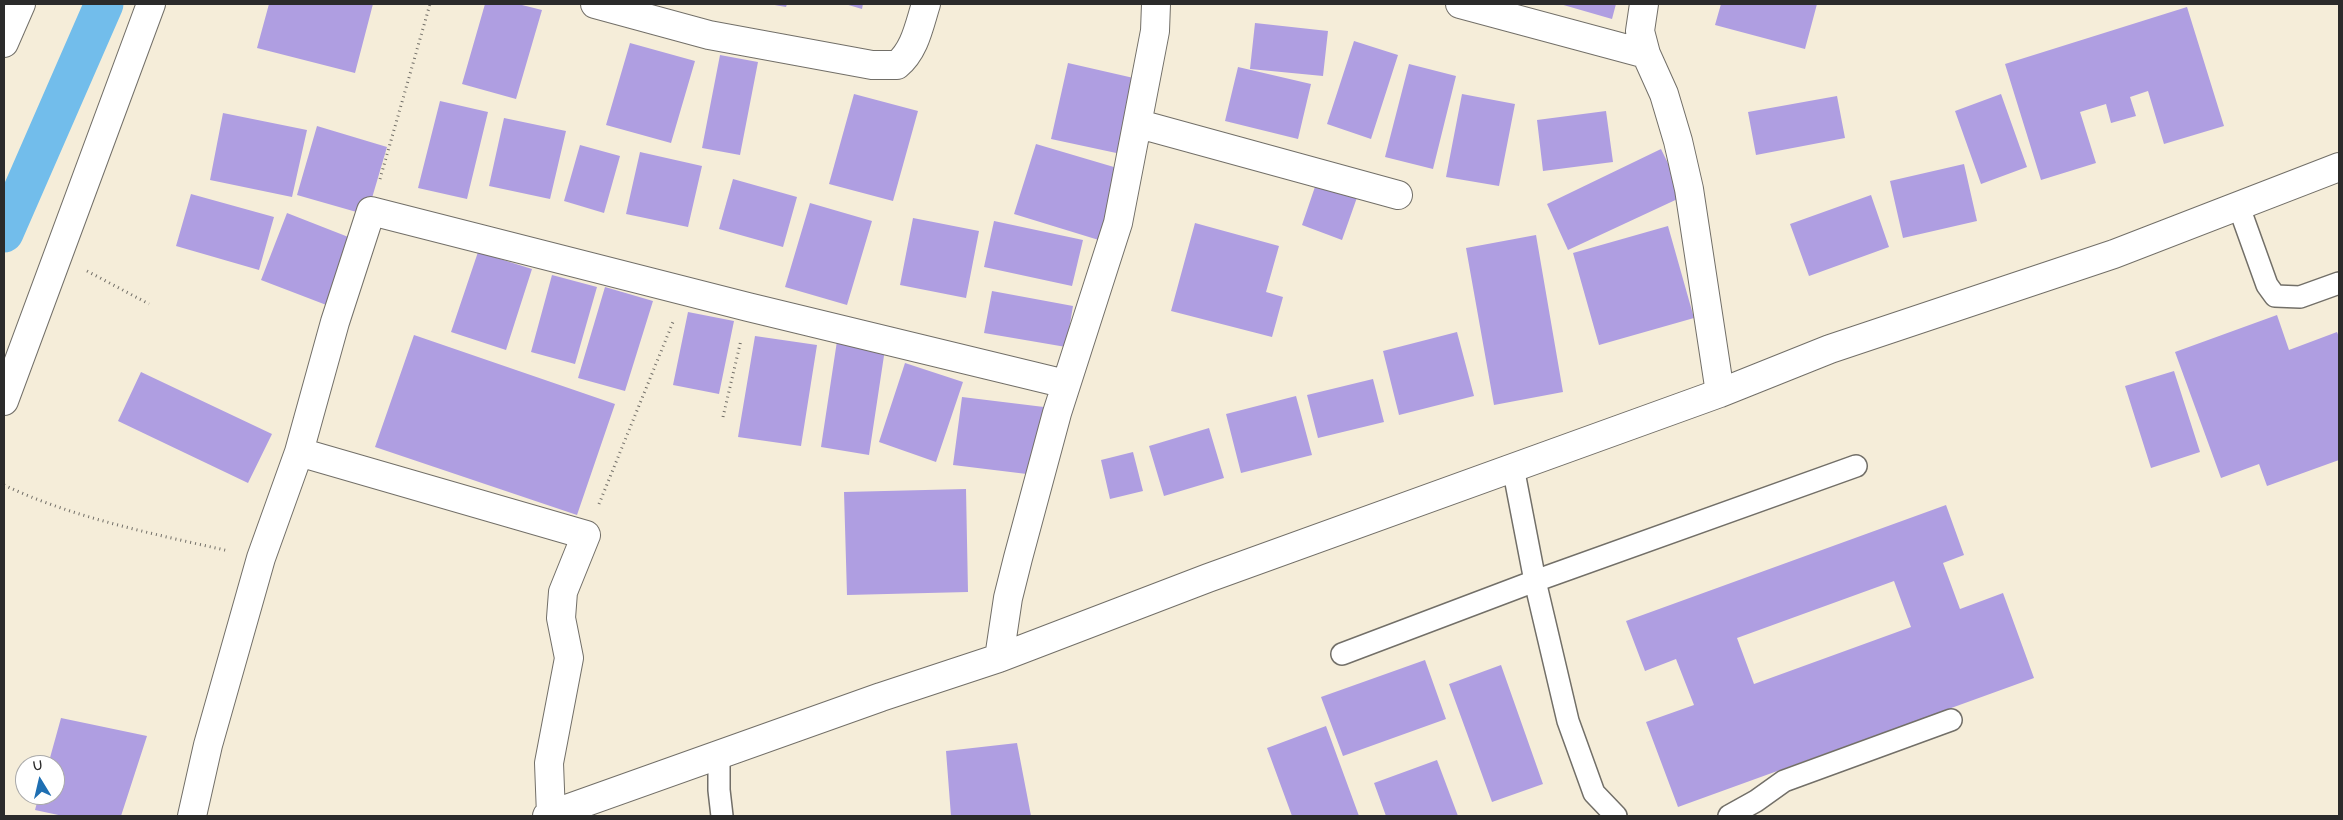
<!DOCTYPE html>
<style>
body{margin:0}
#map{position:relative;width:2343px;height:820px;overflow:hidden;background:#f5edd9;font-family:"Comic Neue",sans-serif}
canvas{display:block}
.frame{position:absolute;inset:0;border:5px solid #2b2b2b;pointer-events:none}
.north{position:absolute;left:15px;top:755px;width:50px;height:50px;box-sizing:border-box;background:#fff;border:1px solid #aaa;border-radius:50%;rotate:351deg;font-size:14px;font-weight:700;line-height:20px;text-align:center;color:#2b2b2b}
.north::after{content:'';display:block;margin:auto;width:18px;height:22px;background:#1f6fb2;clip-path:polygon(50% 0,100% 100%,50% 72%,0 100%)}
</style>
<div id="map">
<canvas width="2343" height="820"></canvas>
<div class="frame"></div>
<div class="north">U</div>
</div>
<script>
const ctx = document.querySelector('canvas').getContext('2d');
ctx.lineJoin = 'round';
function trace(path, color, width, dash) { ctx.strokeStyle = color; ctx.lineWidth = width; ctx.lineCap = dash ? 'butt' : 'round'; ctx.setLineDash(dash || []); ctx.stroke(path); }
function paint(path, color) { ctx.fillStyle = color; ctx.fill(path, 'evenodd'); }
const canal = new Path2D(`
 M4 233 104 4`);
const building = new Path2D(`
 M269 4H373L355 73 257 48Z
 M485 4H518L542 10 516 99 462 84Z
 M769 4H787L786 7Z
 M845 4H863L862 9Z
 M1560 4H1616L1612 19Z
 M1721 4H1817L1805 49 1715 25Z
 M2187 7 2224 126 2164 144 2148 91 2130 97 2136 116 2111 123 2106 104 2080 112 2096 163 2041 180 2005 64Z
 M1255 23 1328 31 1323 76 1250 69Z
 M1354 41 1398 55 1371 139 1327 124Z
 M630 43 695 61 671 143 606 125Z
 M720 55 758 62 740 155 702 148Z
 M1068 63 1138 79 1121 154 1051 139Z
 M1409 64 1456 76 1433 169 1385 157Z
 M1238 67 1311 84 1298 139 1225 121Z
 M854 94 918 111 893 201 829 184Z
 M1462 94 1515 104 1499 186 1446 177Z
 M2001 94 2027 167 1981 184 1955 111Z
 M1837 96 1845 138 1756 155 1748 112Z
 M440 101 488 112 467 199 418 188Z
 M1606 111 1613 162 1543 171 1537 120Z
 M223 113 307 130 292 197 210 180Z
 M504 118 566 131 550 199 489 186Z
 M317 126 387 147 367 215 297 195Z
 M1036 144 1124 170 1102 241 1014 214Z
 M580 145 620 156 604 213 564 201Z
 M1661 149 1684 196 1568 250 1547 204Z
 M640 152 702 166 688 227 626 214Z
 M1964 164 1977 221 1903 238 1890 181Z
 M1319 175 1360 189 1342 240 1302 225Z
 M733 179 797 197 783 247 719 229Z
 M191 194 274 217 259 270 176 246Z
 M1871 195 1889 247 1809 276 1790 224Z
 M810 203 872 221 847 305 785 287Z
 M287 213 356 240 329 306 261 280Z
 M913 218 979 231 966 298 900 285Z
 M994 221 1083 240 1072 286 984 267Z
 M1195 223 1279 246 1266 292 1283 297 1272 337 1171 311Z
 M1668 226 1694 318 1599 345 1573 253Z
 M1536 235 1563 392 1494 405 1466 248Z
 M478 252 532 269 506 350 451 332Z
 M552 275 597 287 575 364 531 352Z
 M605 287 653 301 625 391 578 378Z
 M992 291 1073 306 1066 347 984 333Z
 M688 312 734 321 719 394 673 385Z
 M2277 315 2289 350 2337 332 2339 337V460L2267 486 2259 464 2221 478 2175 352Z
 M1457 332 1474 396 1399 415 1383 351Z
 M414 335 615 404 577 515 375 447Z
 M755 336 817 345 801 446 738 437Z
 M837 341 885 349 869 455 821 447Z
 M905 363 963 382 936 462 879 442Z
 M2174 371 2200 452 2151 468 2125 386Z
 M141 372 272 434 248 483 118 421Z
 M1373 379 1384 422 1318 438 1307 395Z
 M1296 396 1312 455 1241 473 1226 414Z
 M962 397 1044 407 1035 475 953 465Z
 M1209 428 1224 478 1164 496 1149 446Z
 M1133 452 1143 491 1110 499 1101 460Z
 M966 489 968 592 847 595 844 492Z
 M1946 505 1964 555 1943 563 1960 609 2003 593 2034 678 1678 807 1646 722 1694 705 1676 659 1645 671 1626 621ZM1894 581 1911 627 1754 684 1737 638Z
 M1425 660 1446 719 1343 756 1321 697Z
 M1501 665 1543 784 1492 802 1449 684Z
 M61 718 147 736 121 816H63L35 810 39 795H55V765H48Z
 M1326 726 1359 816H1292L1267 748Z
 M1017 743 1031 816H951L946 751Z
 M1437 760 1458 816H1386L1374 783Z`);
const path = new Path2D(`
 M380 179 430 4
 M87 271 149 304
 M723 417 741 340
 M4 485C73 518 154 534 229 551
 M599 504 673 322`);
const lane = new Path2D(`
 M2239 207 2267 285 2275 296 2300 297 2339 283
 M1513 467 1535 581 1568 721 1594 793 1616 816
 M1342 654 1535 581 1856 466
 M719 756V790L722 816
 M1729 816 1756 801 1784 781 1951 720`);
const street = new Path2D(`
 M595 4 709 35 872 65H897C915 50 919 26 926 4
 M1460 4 1646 54
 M1644 4 1640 31 1646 54 1664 94 1678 141 1689 189 1720 393
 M4 43 21 4
 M1139 124 1398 195
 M299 452 586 535 563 592 561 618 569 658 549 763 551 815
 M999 658 1008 598 1018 558 1057 413 1118 223 1155 31 1156 4
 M192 816 208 745 261 558 299 452 335 322 371 211 748 307 1066 384
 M547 816 881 697 999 658 1208 578 1720 393 1830 349 2114 254 2339 167`);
const secondary = new Path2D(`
 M4 401 151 4`);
trace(canal, '#72bdeb', 39);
paint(building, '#af9ee1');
trace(lane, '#726f68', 24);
trace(street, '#726f68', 30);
trace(secondary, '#726f68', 30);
trace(path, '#726f68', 3, [1, 4]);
trace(lane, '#fff', 21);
trace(street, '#fff', 28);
trace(secondary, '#fff', 28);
</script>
